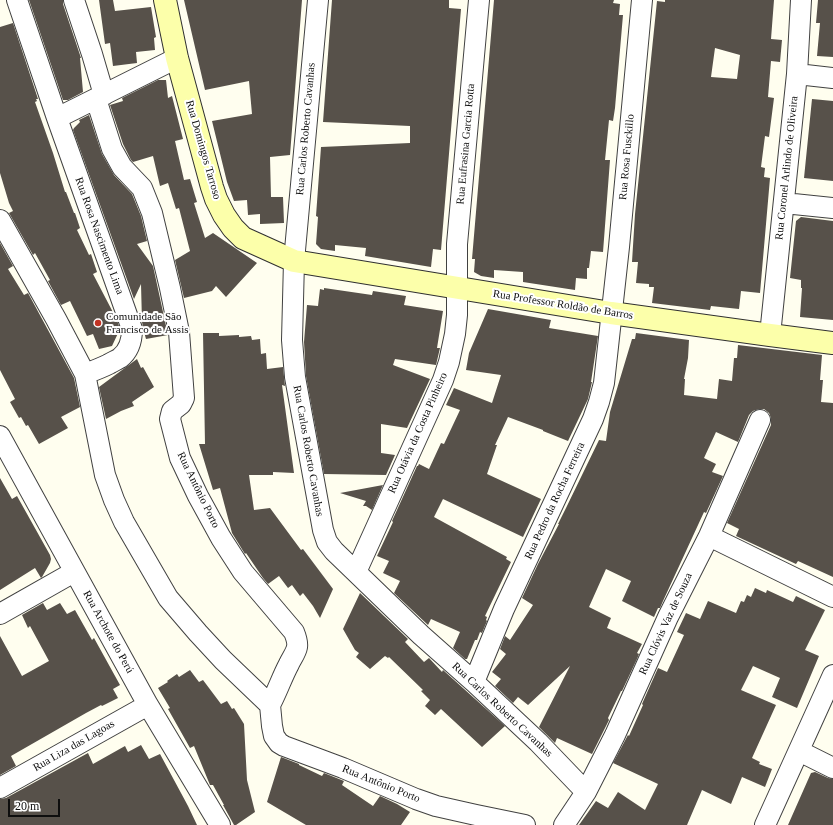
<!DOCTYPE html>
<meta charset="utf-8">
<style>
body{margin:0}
#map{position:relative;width:833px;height:825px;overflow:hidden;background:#fffeef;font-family:"Times New Roman",serif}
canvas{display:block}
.scale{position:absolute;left:8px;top:799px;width:52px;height:18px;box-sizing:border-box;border:2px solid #0e0e0e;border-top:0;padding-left:5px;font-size:12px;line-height:14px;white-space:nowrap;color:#0e0e0e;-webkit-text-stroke:3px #fff;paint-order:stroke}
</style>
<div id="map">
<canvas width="833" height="825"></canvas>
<div class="scale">20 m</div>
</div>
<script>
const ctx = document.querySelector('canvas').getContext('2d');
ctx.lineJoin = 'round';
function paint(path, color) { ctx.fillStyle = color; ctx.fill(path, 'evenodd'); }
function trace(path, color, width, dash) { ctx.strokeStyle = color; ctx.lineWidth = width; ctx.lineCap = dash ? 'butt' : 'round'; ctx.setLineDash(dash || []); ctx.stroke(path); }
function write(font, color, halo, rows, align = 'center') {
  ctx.font = font + ' "Times New Roman",serif'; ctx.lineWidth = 4; ctx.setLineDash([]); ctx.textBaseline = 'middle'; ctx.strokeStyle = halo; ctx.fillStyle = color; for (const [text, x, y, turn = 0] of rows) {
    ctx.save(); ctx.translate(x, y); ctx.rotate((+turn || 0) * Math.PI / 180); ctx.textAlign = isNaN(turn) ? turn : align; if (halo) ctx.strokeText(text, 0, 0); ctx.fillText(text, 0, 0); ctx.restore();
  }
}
const building = new Path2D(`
 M29 0H63V4L81 58H80L83 92 68 100H63Z
 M99 0H113L115 11 151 7 156 37 154 38 155 50 136 52 137 63 113 66 110 43 105 44Z
 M184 0H302L290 155 270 157 271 197H283L284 223 260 224V214L248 215 247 200 234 201 227 182 212 121 252 114 249 81 205 90Z
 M332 0H449V8L461 9 441 250 433 249 431 267 365 256 366 248 335 245V251L321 249 316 244 318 217 316 216 321 147 410 143V126L323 122Z
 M494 0H614L613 3 620 4 619 15H623L615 108 613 121 609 120 605 160H610L603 252 591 251 589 268H587V279L576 278 575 290 523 282V272L494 270V278L481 276 474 272 475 259H472Z
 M665 0H774L771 39 782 40 780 62 771 61 768 97 774 98 769 137 765 136 761 167 765 168 764 177 770 178 760 293 741 291 739 309 711 306 710 310 652 303 654 287H649V284L636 283 638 262H632L635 214 657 1 665 2ZM715 48 740 55 737 79 711 77Z
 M818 0H833V57L817 56 820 23H816Z
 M13 23 38 99H36L37 101 35 102 53 153 65 192H66L74 213H75L80 228 77 230 89 255 91 254 97 272 93 274 117 320 120 329 112 346 99 349 93 334 87 336 70 301 61 305 48 281 50 280 35 253 33 255 9 213 13 211 9 203 0 173V27Z
 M158 80H166L168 98 172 96 183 139 175 141 184 180 190 179 197 202 194 203 205 238 213 233 257 263 226 297 216 286 212 291 184 298 175 260 190 251 179 208 176 209 168 183 160 186 153 156 133 162 131 160 123 144 110 105 123 101 122 98Z
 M812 99 833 101V181L804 178Z
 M89 115 102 154 114 175 132 194 141 216 147 241 137 244 153 266 168 335 146 339 144 332 142 322 141 284 134 299 73 130 74 128 80 122 79 120Z
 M801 217 833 221V320L800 317 802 288H801V280L790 278 796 221Z
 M0 243 13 266 8 269 24 295 28 293 74 378 80 407 61 417 68 428 39 444 28 425 26 426 21 417 19 418 10 402 15 399 0 370Z
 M324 288 372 295 373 291 406 296 404 305 443 311 437 348H440L436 365 395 359 393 365 430 379 407 428 381 424V453L395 455 386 475 324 474 306 376 304 342 307 305 318 306 320 289 324 290Z
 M488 309 551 320 549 328 598 336 591 382H592L588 399 568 441 543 431V430L508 417 495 445H497L487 474 541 499 523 537 443 499 434 517 507 557 506 559 511 562 485 616 487 617 486 620 487 621 482 633 480 632 477 640H475L467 659H465L453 648 460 632 431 619 428 625 394 593 400 581 383 573 389 561 377 556 393 522 392 521 417 466H418L419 464 429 469 441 443 444 444 460 410 446 405 454 388 492 403 501 375 466 370 469 353Z
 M203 333H219V336L239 335V337L251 336 252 340 260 339 261 354 266 353 267 369 283 367 285 386 282 385 294 473 273 472V475H249L254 510 270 508 301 550 303 549 333 589 320 618 313 606 303 593 300 596 292 585 288 588 279 576 268 584 263 578 246 553 245 554 232 533 220 488 213 490 199 444H205Z
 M636 333 689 340 688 358 684 379H685L684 395 717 399 719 379 732 381 734 358H737L738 345 822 355 820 380H823L821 402 833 403V577L798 561 796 564 736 536 739 529 727 523 771 425V418L769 413 764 409H759L753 411 749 415 738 442 716 432 704 458 716 464 712 472 723 476 706 513 704 512 663 601 660 608H658L654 617 622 601 631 581 606 569 589 607 611 618 607 628 642 644 637 653 639 654 637 659 622 691H621L608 718 609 720 592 754 557 738 555 743 539 727 570 666 528 705 518 697 513 703 495 686 501 679 492 672 506 654 500 649 505 636 510 640 533 605 522 598 538 564 559 524H558L566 508 599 440 606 441 610 412 632 339H635Z
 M137 359 141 368 143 367 154 387 132 402 134 406 121 411 106 419 99 387Z
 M0 478 12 499 17 496 50 555 51 559 50 563 42 577 41 578 35 568 0 590Z
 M383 485 372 510 366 506H363L366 501 340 493Z
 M755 588 766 593 767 590 793 602 796 596 825 610 805 650 819 656 797 708 772 697 780 678 753 666 741 690 776 705 752 758 760 762 759 764 772 769 765 787 742 777 731 804 702 790 687 825H579L596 801 608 808 618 792 645 810 658 784 613 763 628 735 629 736 643 705 642 704 658 668 667 672 684 635 677 632 686 613 700 619 708 601 736 613 741 601 744 602 747 595 751 597Z
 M360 593 408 639 405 642 424 662 429 658 442 672 443 670 505 726 482 747 441 709 435 715 425 706 430 700 421 691 423 690 389 657 388 658 385 656 370 669 356 657 359 653 355 650 343 629Z
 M43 603 47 610 60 603 67 614 75 610 92 640 94 638 120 685 113 689 118 698 102 706 101 705 86 713 11 756 16 766 0 775V636L22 676 49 661 30 626 28 628 22 615Z
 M190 670 199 682 203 680 221 704 227 701 232 709 234 708 244 724 247 780 255 812 236 825H234L223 805H224L213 785H210L194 746 190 748 168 709 170 708 158 688 168 682 167 681 177 674 179 677Z
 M141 745 149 759 160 754 188 806 197 825H0V799L6 798 88 753 93 764 125 746 128 752Z
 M281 757 299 764V765L322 776 324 773 344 781 342 785 373 806 380 796 397 804 410 812 401 825H306L267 802Z
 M815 772 828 778 833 779V825H788L811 773Z`);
const street = new Path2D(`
 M74 0 92 54 104 95
 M318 0 294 261 292 340 295 377 323 530 327 542 334 551 421 635 474 682 538 742 586 792
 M797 74 833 78
 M96 99 112 149 122 167 142 188 152 213 170 288 179 332 184 398 181 404 172 411 170 419 180 458 198 496 221 538 243 572 294 632C296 637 298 642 297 647 296 653 291 659 289 664 282 677 277 692 270 705
 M57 118 177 58
 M784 203 833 208
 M0 220 56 319 85 374C93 371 101 368 109 364 112 362 117 360 120 358 129 351 132 340 132 329L57 118 17 0
 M770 335 797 74 801 0
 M85 374 105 475 114 500 124 522 168 598 198 633 223 660 270 705 272 726 274 736 279 743 284 746 343 768 416 799 436 806 476 815 525 825
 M0 436 148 705 220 825
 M709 536 833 597
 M356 572 443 380 449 362 455 334 457 315V244L479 0
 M0 614 74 572
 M474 682 504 609 593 419 599 402 604 383 619 247 642 0
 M799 751 833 768
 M0 788 123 719 148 705
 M564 825 586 792 615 735 668 617 709 536 760 420
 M765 825 833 675`);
const secondary = new Path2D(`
 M165 0 177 58 212 187 216 199 224 215 233 228 243 238 294 261 611 313 770 335 833 343`);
const markers = [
 [98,323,4,"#c13323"]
];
const streetNames = [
 ["Rua Carlos Roberto Cavanhas",306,129,-85],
 ["Rua Eufrasina Garcia Rotta",466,144,-85],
 ["Rua Domingos Tarroso",203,150,74],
 ["Rua Rosa Fusckillo",627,157,-85],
 ["Rua Coronel Arlindo de Oliveira",787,168,-84],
 ["Rua Rosa Nascimento Lima",99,236,70],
 ["Rua Professor Roldão de Barros",563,305,9],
 ["Rua Otávia da Costa Pinheiro",418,433,-66],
 ["Rua Carlos Roberto Cavanhas",308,451,80],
 ["Rua Antônio Porto",198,490,64],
 ["Rua Pedro da Rocha Ferreira",555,501,-65],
 ["Rua Clóvis Vaz de Souza",666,624,-65],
 ["Rua Archote do Perú",108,632,61],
 ["Rua Carlos Roberto Cavanhas",502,710,43],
 ["Rua Liza das Lagoas",74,746,-30],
 ["Rua Antônio Porto",381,784,22]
];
const poiNames = [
 ["Comunidade São",106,317],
 ["Francisco de Assis",106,330]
];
paint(building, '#57514a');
trace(street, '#414141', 22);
trace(secondary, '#303030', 24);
trace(street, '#fff', 20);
trace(secondary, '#fcffaa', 22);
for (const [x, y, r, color] of markers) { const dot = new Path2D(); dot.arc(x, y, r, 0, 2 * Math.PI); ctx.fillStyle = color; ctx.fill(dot); trace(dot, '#fff', 1.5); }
write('11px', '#0e0e0e', '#fff', streetNames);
write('11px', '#0e0e0e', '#fff', poiNames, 'left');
</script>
